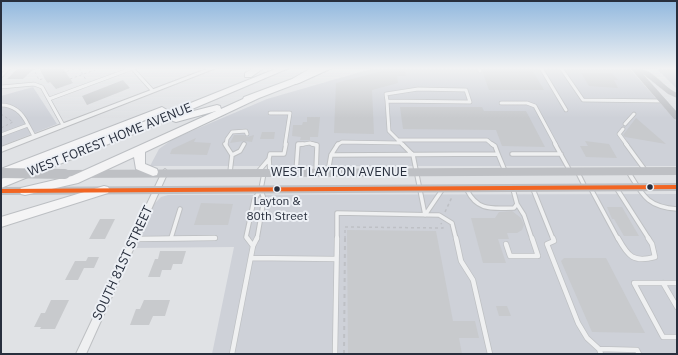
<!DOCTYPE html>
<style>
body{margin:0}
#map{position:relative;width:678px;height:355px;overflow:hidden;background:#e0e2e5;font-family:"IBM Plex Sans",sans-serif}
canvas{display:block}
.frame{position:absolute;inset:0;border:2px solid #282f3d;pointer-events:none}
</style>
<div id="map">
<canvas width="678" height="355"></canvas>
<div class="frame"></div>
</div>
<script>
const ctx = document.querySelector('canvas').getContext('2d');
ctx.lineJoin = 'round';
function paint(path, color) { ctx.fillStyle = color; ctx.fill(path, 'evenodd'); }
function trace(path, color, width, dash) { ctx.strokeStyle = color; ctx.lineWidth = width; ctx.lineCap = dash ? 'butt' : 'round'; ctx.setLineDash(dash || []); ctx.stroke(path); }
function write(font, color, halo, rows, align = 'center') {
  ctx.font = font + ' "IBM Plex Sans",sans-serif'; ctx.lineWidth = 4; ctx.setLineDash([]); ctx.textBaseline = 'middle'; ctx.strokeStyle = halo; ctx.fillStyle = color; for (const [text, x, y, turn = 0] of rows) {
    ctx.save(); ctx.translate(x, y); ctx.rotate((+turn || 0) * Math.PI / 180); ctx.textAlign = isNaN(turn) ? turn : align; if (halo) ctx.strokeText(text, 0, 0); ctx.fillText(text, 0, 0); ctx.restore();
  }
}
const built = new Path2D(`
 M374 68H629L677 122V166H150L159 149 173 139 267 99Z
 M656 68H677V89Z
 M33 87 57 124 1 146V96Z
 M677 194V354H212L234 247 131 248 154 204 161 197 168 195Z`);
const building = new Path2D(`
 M18 68H35L23 79H7Z
 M39 68H63L73 83 56 89 50 82 48 83 46 81Z
 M394 68H405L406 76H397L398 83 372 90 374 134 334 133 336 83Z
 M481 68H531L544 90H489Z
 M581 73H612L618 80H614L618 88 589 86Z
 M123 80 130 88 87 105 82 96Z
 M400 107H482L484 111H526L545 147 502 146 496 130 403 129Z
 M307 117H320L318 137H310V140H300L301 137 292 136 293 125H302L303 122H307Z
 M636 118 666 144 625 137 623 135Z
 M262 132H275L274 139H260Z
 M234 135H244L247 137 254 135 252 142 244 141 230 143Z
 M196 138 194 142 211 143 207 155 170 154 172 149Z
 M585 141 609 144 617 158 586 157 580 146H588Z
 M201 203 233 204 228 225H194Z
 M607 207H622L639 236H624L614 219H612Z
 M512 211 521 218 524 225 522 230 517 233H507L509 239H498L506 263H483L471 218H495L499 212Z
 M100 219H115L105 239H89Z
 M347 230 436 231 453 321H475L479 338H459L462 354H348Z
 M160 251H186L182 264H173L171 270H162L160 277H148L155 259H158Z
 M88 257H99L94 268H84L78 280H65L75 261H86Z
 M564 258H606L645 333 592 332 561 261Z
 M51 300H69L55 329H40L41 327H34L41 313H45Z
 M144 300H170L165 316H153L149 325H130L136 309H140Z
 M496 306H507L511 316H499Z`);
const pathFar2 = new Path2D(`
 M36 68 34 70 39 80 45 78
 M79 68 86 80
 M62 73 77 68
 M70 79 95 70
 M1 114 13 122 1 128`);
const pathFar1 = new Path2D(`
 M445 212 452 197
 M345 239V227L443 228 441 223`);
const path = new Path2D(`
 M344 354 345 238`);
const laneFar2 = new Path2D(`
 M132 68 152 90
 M478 68 480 71
 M541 68 566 110
 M634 68H561L583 100 663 101
 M662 68H677
 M1 76 9 68
 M1 87 34 84 42 87 63 125
 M418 89 466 90 470 102 387 101 386 94Z
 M49 99 133 68
 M387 101 389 131 403 145
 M501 103H527L535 106 556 145
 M1 105C14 105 23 114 28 125L1 135
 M270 113H290L285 145
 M625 124 634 114
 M28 125 34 136
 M623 129 619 134 627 145
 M398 140H487L493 145
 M226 145 227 139 232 132 246 131 247 134
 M298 145 310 143 316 145
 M337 145 342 142 401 143`);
const laneFar1 = new Path2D(`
 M225 144 232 155 230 172
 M312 144 317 145 316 172
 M402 144 413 155 425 215 442 190
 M492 144 495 146 498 154
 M555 144 570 171
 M626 144 645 170
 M512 154H561
 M232 155 240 151 244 144
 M331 155 498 154 505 171
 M269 159 270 172
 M258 172 269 159 270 154H284L286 144
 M296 172 298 144H303
 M328 172 331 155 338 144
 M578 173 585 187
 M629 173C643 196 648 207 677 209
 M533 189 553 239
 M591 189 618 239
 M617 189 649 239
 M467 190C478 212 493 208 514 208L517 204 513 189
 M517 204 524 215 532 239
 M171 238 180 209
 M140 239 215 238
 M248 239 246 237 254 200 261 189 264 173
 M257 239 264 199 261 190
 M337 239V213L439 215 452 223 456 239`);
const lane = new Path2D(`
 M247 238 253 246
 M456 238 461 261 473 280 490 354
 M553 238 554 241 547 244 578 323 587 338 599 349 601 354
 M618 238C628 256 633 263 655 257L652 244 648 238
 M134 239 215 238
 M506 244 510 256H538L532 238
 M251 258 336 259
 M663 283 677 307
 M677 283H634L663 337H677
 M599 349 637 350 639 354
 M232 354 253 246 257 238
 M335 354 337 238`);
const street = new Path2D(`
 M209 68H216L1 152V147Z
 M165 169 168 172 86 354H76L162 172Z`);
const secondary = new Path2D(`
 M630 68C654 67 658 83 677 93V98L668 94 643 74 677 112V120L674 119Z
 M677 167V175L65 178 60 174 65 170Z
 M677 183V191L1 195V187Z`);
const primary = new Path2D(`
 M254 68H264L251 77H245V73Z
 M278 68H289L178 115 217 105 220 106 221 109 243 99 244 97 292 79 311 68H320L298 83 259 98 145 152V164L157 169 158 172 157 175 153 176 136 169 134 157 78 183 25 195 21 194 19 191 21 188 25 187 72 176 216 111 176 122 173 121 172 118 1 188V179Z
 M162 107 167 110 165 112 7 176H1V169Z
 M104 186 108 187 110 190 108 193 1 227V217Z`);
const highway = new Path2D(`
 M319 68H332L299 83 295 84 290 81Z`);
const secondaryBridge = new Path2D(`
 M1 173 65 174`);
const bus1 = new Path2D(`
 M1 191 677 187`);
const markers = [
 [650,187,3.5,"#282f3d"],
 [277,189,3.5,"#282f3d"]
];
const busNames = [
 ["Layton &",277,202],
 ["80th Street",277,217]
];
const streetNames = [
 ["WEST FOREST HOME AVENUE",110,140,-22],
 ["WEST LAYTON AVENUE",339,172],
 ["SOUTH 81ST STREET",123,263,-65]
];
paint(built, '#ced1d8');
paint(building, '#c8cacd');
trace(laneFar2, '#bec0c3', 4.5);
trace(laneFar1, '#bec0c3', 5.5);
trace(lane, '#bec0c3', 6);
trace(street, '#bec0c3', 2);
trace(primary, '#bcbfc3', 2);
trace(highway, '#b2b5ba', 2);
trace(pathFar2, '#bec0c5', 1, [2.5, 2.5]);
trace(pathFar1, '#bec0c5', 1.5, [3, 3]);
trace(path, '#bec0c5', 2, [4, 4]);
trace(laneFar2, '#eff0f1', 3);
trace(laneFar1, '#eff0f1', 3.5);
trace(lane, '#eff0f1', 4.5);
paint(street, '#eff0f1');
paint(secondary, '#bec0c4');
paint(primary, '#f4f4f5');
paint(highway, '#f4f4f5');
trace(secondaryBridge, '#bec0c4', 10);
trace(bus1, '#f26522', 4);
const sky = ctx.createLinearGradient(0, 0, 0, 118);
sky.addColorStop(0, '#91b8de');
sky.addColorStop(0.58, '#f1f2f3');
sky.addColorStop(1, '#f1f2f300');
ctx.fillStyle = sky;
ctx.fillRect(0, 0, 678, 118);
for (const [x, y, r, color] of markers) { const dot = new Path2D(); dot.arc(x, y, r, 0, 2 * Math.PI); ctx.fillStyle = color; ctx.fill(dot); trace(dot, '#edf0f5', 1.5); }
write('12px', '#282f3d', '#edf0f5', busNames);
write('13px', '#282f3d', '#edf0f5', streetNames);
</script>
